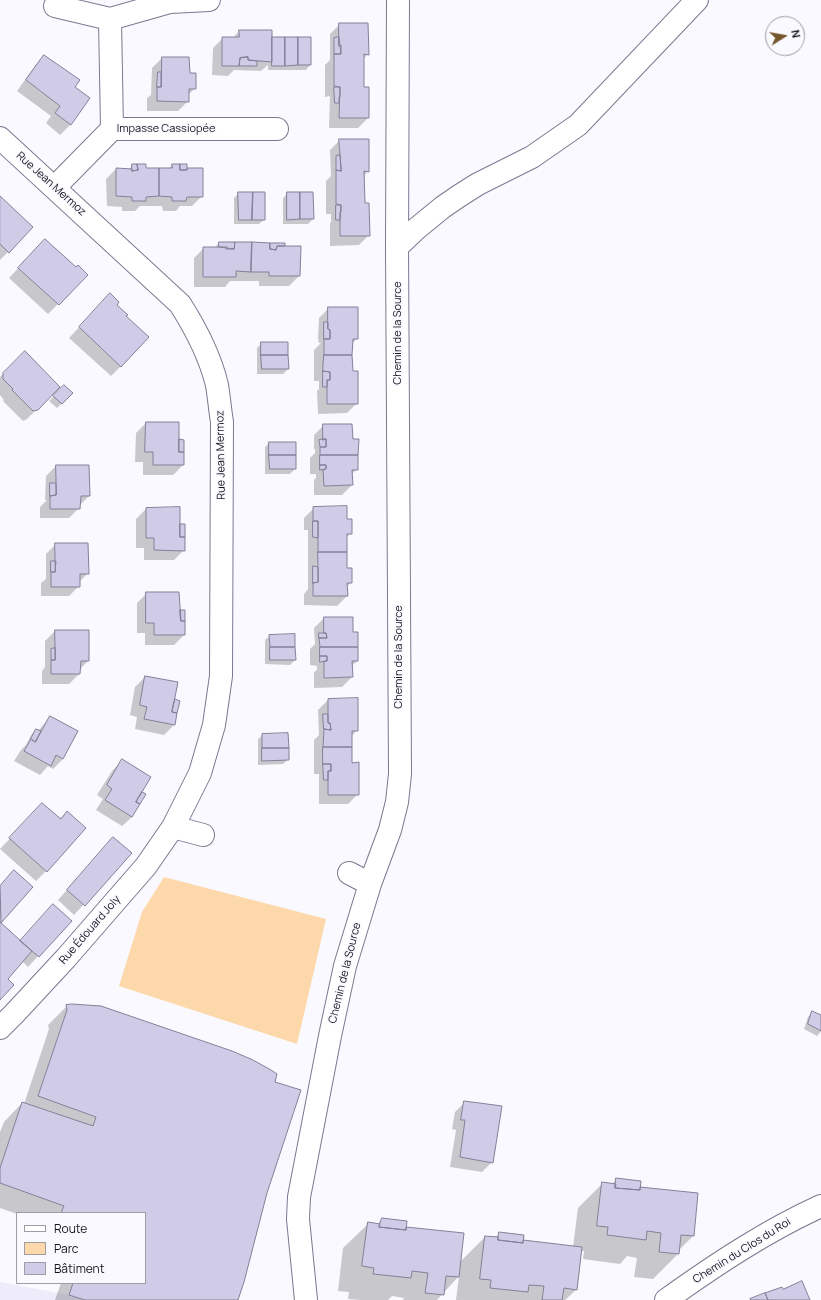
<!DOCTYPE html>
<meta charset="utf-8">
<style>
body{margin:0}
#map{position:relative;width:821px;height:1300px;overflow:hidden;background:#faf9ff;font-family:Manrope,sans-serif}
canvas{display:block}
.legend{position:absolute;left:16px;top:1212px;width:130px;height:72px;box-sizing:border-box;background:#faf9ff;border:1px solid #9e9da5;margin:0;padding:5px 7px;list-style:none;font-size:12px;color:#15141d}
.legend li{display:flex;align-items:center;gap:8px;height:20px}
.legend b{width:20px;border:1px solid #9e9da5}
.north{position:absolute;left:765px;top:16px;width:40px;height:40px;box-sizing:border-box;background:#faf9ff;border:1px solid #9e9da5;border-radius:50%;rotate:79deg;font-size:11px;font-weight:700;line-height:16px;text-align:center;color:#15141d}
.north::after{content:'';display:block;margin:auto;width:14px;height:18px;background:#75552b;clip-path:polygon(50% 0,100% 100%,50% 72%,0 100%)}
</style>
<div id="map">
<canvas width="821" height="1300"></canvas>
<ul class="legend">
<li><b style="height:5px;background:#fff"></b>Route</li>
<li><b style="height:11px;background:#fdd8ab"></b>Parc</li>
<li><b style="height:11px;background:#d0cbe6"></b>Bâtiment</li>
</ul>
<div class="north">N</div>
</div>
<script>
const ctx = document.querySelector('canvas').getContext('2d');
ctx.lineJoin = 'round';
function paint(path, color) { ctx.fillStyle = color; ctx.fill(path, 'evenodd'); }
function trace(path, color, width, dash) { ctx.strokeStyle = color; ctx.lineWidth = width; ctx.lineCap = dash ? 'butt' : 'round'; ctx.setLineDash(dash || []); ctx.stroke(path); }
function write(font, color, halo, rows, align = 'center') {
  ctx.font = font + ' Manrope,sans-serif'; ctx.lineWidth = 3.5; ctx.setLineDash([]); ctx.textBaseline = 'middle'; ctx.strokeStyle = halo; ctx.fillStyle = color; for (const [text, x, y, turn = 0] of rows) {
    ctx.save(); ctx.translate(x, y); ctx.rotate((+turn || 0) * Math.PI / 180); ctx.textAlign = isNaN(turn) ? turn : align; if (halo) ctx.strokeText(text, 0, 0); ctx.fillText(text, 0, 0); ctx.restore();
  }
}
const built = new Path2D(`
 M0 1282 69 1295 85 1300H0Z`);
const green = new Path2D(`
 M164 877 326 919 297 1044 119 986 142 912Z`);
const shadow = new Path2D(`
 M340 24 368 54 363 59V88L368 118 358 128H329L330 96 325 97V65L330 60V34Z
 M239 31 271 38 310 65 306 70H268V65L261 71 234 70 228 76 212 75 213 48 223 38H233Z
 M44 56 74 87 89 98 70 125 60 135 46 123 51 116 17 91 35 66Z
 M162 58 189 74 195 88 188 95V101L178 111H147V98L151 95 152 68Z
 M340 140 368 171 363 177 364 204 369 235 359 245 330 246V223L331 222V214H326V181L331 176 330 150Z
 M133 165 145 169H168L172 165 186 171 202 196 192 206H180L176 211H163L162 206H140L135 211H122V207L107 206 106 179 116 169 128 170Z
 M239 193 264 220 259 224H234V198Z
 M288 193H312L313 219 308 224H283V198Z
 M0 198 8 252 0 260Z
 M219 243 284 247 299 276 289 286H259V281H230L225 287H194V258L204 248H214Z
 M35 250 58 304 48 314 9 278Z
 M100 305H115L121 366 111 376 69 338Z
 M329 308 357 338 352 344V372L357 403 347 413 318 414 317 391 319 389V381H314V350L321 343H319L318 339 319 318Z
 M262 343 288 369 283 374H257V348Z
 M25 352 59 387 27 419 23 421 3 401 4 400 0 395V377Z
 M64 386 72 393 57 408 49 401Z
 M146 423 178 440 183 465 173 475H143V462H135L136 433Z
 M324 425 352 440 357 469 351 475 352 485 342 495H314V480L316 478V474H310V458L315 453V449H314V435Z
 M269 443H295V469L290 474H265V447Z
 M56 466 89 496 80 505 79 508 69 518H40V507L47 500H45L46 476Z
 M314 508 351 533 346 538V569L351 582 346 588 347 596 337 606 304 605V594L308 589V530H304V518Z
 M146 509 179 527 184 550 174 560H144V548H136V519Z
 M56 544 88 573 79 582V586L69 596H41V583L46 579V554Z
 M147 593 179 612 184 635 174 645H145V633H137V603Z
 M324 618 352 633 357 661 351 667 352 677 342 687 314 688V672L317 670V666L310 665V649L315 644 314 628Z
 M55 631 88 661 80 669 79 674 69 684H42V671L45 667V641Z
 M270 636 295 660 290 665 265 664V640Z
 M145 677 173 703 175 700 174 725 164 735 135 729 137 717 130 715 135 687Z
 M328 700 357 730 351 737V764L358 794 348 804H319V774H314V740L319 735 318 710Z
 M50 717 63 759 53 769 48 766 40 775 14 761 21 750 26 745 31 735 36 730 38 731Z
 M263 735 288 759 283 764 258 765V739Z
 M122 761 138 796 132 817 122 826 96 810 103 799 97 795 112 771Z
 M67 813 46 871 36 881 0 849 33 814 60 819Z
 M113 838 131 853 74 915 58 900Z
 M5 881 32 887 0 922V886Z
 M70 921 28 967 22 961 7 979 0 999V923L20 941Z
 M67 1006 266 1192 237 1300H55L61 1283H145V1213H17V1214L0 1208V1132L4 1122 22 1103 24 1104 49 1029 48 1025Z
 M812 1012 821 1017V1031L817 1036 804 1029 808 1017Z
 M465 1102 492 1162 482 1172 450 1167 456 1130 452 1129 455 1112Z
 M617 1179 639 1188 697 1194 693 1236 678 1251V1254L653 1279 634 1277 637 1258 627 1256 620 1264 583 1259 584 1251H581L576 1290 565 1300H456L459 1276 437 1300H403L404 1298 392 1296 388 1300H361L348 1299 349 1292 338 1291 343 1248 368 1224 377 1225 382 1219 405 1228 460 1262 485 1237 495 1238 500 1233 522 1241 573 1247 578 1208 603 1183 612 1184Z`);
const building = new Path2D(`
 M339 23H368L369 55 364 54V87H369V118H339L340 87 334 86V54H341V45L339 46Z
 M239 30H272V62L248 60V57L240 58 239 66H222V37H239Z
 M272 37H285V66H272Z
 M285 37H298V65L285 66Z
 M298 37H311V65H298Z
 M339 37 341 54H334V38Z
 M44 55 80 80 75 87 90 98 71 125 55 113 60 106 26 80Z
 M162 57H189L190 73H196V89H189V102L157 101V87H161Z
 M248 57V60L257 61V66H239L240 58Z
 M158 72H161V87H157Z
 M334 87H340V97H339V103H335Z
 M339 139H369V172L364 171 365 203H369L370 236H340V212H341V205L336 204V170L341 171Z
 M340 155 341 171 336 170V156Z
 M132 164H137L138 170 132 171Z
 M137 164H146V168H159V196L146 197V201H132V197L116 196V168L132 169V171L138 170Z
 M172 164H180V170H187V168H203V197H187L186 201H172V197L159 196V168H172Z
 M180 164H187V170H180Z
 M238 192H253L252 220H239Z
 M253 192H265V220H252Z
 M287 192H300V219L287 220Z
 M300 192H313L314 219H300Z
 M0 196 33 227 9 253 0 244Z
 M336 205H341L340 220H336Z
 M45 239 76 267 78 265 88 275 59 305 18 268Z
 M219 242H235L234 249 219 247Z
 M235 242H252L251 272 236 271V277H203V247H227L226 249H234Z
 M252 242 270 243V249L276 250 277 246H301L300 276H269V272H251Z
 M270 243H285V246H277L276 250 270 249Z
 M110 293 119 302 117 305 128 315 126 316 149 337 121 367 79 327Z
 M328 307H358V339H353L352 355H324V339H330V330L328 329Z
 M324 322H328V329L330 330V339H324Z
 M261 342H288V355H261Z
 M25 351 60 387 38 410 33 411 12 390 13 389 3 379V373Z
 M261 355H288L289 369H262Z
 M324 355H352L353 371H358V404H327V380H330V372L323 371Z
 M323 371 330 372V380H327V387H323Z
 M64 385 73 393 62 404 53 396Z
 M146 422H179V452H184V465H153V452H145Z
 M323 424H352L353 439H359L358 455H320V447H326V439L323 440Z
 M179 439 184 440V452H179Z
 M326 439V447H320L319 440Z
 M269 442H296V455H269Z
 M269 455H296V469H270Z
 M320 455H358V470H352L353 485 324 486 323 470 326 469V465H320Z
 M56 465H89L90 496H81L80 509H50V496L56 495Z
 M320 465H326V469L320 470Z
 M50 483H56V495L50 496Z
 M347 506V519H352V534H347V552H318V521H313V507Z
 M180 507V537H185V551L154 550V538H146V508Z
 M313 521H318V538L313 537Z
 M180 524H185V537H180Z
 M55 543H88L89 574H80V587H51V572H55Z
 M318 552H347V568H352V583H347L348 596H313V583L318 582Z
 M51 561H56L55 572H51Z
 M313 566 318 567V582L313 583Z
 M146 592H179L181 621H185V635H154V623H146Z
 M180 610H185V621H181Z
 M324 617H353V632H358V647H320L319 638H327L326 633H324Z
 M55 630H89V661H81L80 674H51V660H55Z
 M319 633H326L327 638H319Z
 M295 634V647H270L269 635Z
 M270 647H295L296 660H270Z
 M320 647H358V661H352L353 677 324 678V661H327V656H320Z
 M55 648V660H51V649Z
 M320 656H327V661L320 662Z
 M145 676 178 682 172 712 177 713 175 725 144 719 147 707 140 705Z
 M358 698V731H352V747H323L324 729 331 730 330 723H328V699Z
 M175 699 180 701 177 713 172 712Z
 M323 714H328V723H330L331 730 324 729Z
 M50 716 78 731 63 759 56 755 51 766 24 751 31 739 35 742Z
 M36 729 41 731 35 742 31 739Z
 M288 733 289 748H262V734Z
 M323 747H352V763L359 762V795H328V771H331V764H323Z
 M262 748H289V760L262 761Z
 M122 759 151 777 136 802 140 804 132 817 105 800 112 789 107 785Z
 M323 764H331V771H328V780H324Z
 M142 792 146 794 140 804 136 802Z
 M42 803 61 819 67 811 86 828 47 872 9 838Z
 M113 837 132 853 85 906 67 890Z
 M14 870 33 887 1 923 0 886Z
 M53 904 72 921 39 957 20 941Z
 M0 922 32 951 8 979 14 985 0 1000Z
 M72 1004 101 1006 232 1051 253 1060 271 1070 277 1074 275 1082 301 1090 267 1193 244 1282 238 1300H85L69 1295 73 1283H145V1213H61L64 1206 0 1183V1168L22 1102 93 1126 96 1117 38 1096 67 1010 66 1005Z
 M812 1011 821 1015V1031L808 1024Z
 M464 1101 502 1106 493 1163 460 1157 465 1120H461Z
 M616 1178 641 1181 640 1190 615 1188Z
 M602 1182 616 1184 615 1188 640 1190V1187L698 1193 694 1236 681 1235 679 1254 659 1252 661 1233 647 1231 646 1240 607 1235 608 1227 597 1226Z
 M382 1218 407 1221 406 1230 379 1227Z
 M368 1222 380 1224 379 1227 406 1230V1227L464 1233 459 1277 446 1276 444 1295 425 1293 428 1273 412 1271 411 1278 373 1274 374 1268 362 1266Z
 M499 1232 524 1235 523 1243 498 1240Z
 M485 1236 498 1237V1240L523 1243V1240L582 1247 577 1290 564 1288 562 1300H542L544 1286 529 1285 528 1292 490 1288 491 1280 480 1279Z
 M802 1281 810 1300H768L765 1293 782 1287 783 1289Z
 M765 1293 768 1300H751L750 1299Z`);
const minor = new Path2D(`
 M55 6 110 19 170 2 209 0
 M110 19 112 129
 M0 138 180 304C196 329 210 356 217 385 219 397 220 410 222 422L221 676 214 725 200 773 173 827 146 866 66 958 14 1014 0 1028
 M55 187 112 129H277
 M397 247 416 229 443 207 459 196 478 184 532 157 578 125 697 0
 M173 827 203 835
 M349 873 370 884
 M306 1300 298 1219 299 1197 330 1036 345 966 370 884 390 830 397 802 400 774 397 247 398 0
 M666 1300C715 1265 766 1231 821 1206`);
const streetNames = [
 ["Impasse Cassiopée",166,129],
 ["Rue Jean Mermoz",51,184,42],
 ["Chemin de la Source",398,333,-90],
 ["Rue Jean Mermoz",221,455,-91],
 ["Chemin de la Source",399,657,-90],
 ["Rue Édouard Joly",90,930,-49],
 ["Chemin de la Source",345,973,-76],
 ["Chemin du Clos du Roi",742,1251,-32]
];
paint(built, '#eeecfa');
paint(green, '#fdd8ab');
paint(shadow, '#0003');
paint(building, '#d0cbe6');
trace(building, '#848099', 1);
trace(minor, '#7d7891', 24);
trace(minor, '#fff', 22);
write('11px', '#15141d', '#faf9ff', streetNames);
</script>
